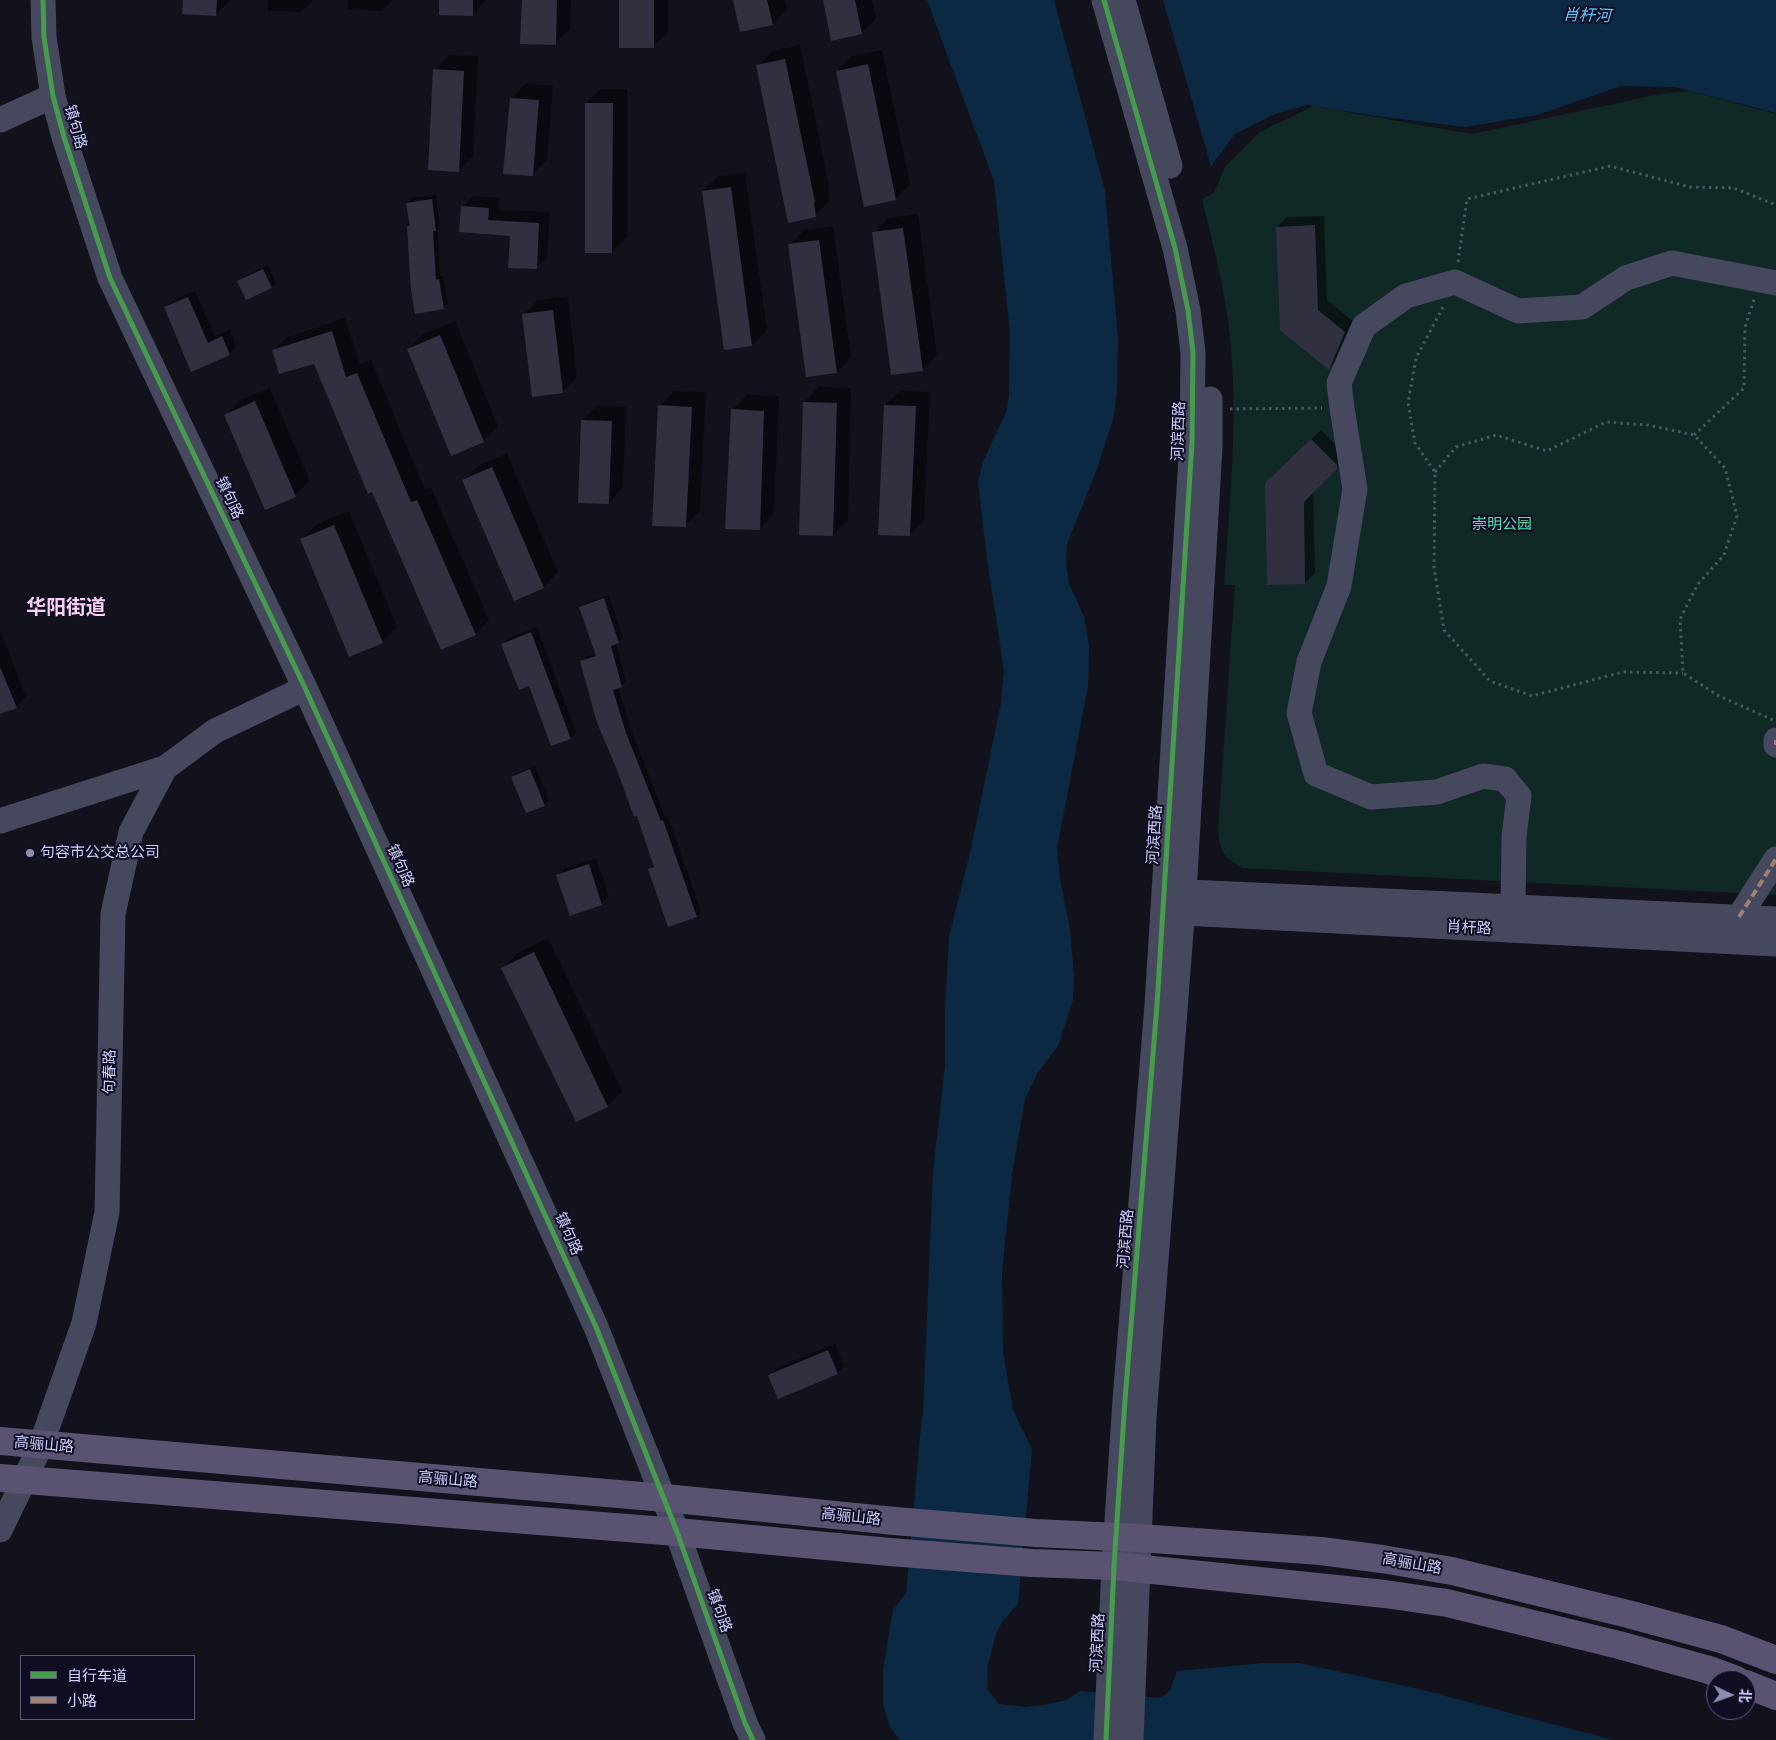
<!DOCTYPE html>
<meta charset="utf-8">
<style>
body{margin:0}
#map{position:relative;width:1776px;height:1740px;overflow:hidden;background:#12121d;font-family:"PT Sans Narrow","Noto Sans SC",sans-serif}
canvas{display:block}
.legend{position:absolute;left:20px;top:1655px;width:175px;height:65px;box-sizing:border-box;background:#0e0d22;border:1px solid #5b5b7a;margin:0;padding:6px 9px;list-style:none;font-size:15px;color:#ced0ff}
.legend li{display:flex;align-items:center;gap:10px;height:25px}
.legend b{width:25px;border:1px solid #5b5b7a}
.north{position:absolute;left:1706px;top:1670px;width:50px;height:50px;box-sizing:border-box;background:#0e0d22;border:1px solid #5b5b7a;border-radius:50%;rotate:93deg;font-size:14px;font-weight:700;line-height:20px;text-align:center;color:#ced0ff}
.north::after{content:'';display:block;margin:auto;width:18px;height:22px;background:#8c8eb0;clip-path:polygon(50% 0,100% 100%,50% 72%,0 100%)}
</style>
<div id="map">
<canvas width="1776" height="1740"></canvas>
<ul class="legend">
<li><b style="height:6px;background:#469c4c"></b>自行车道</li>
<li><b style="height:6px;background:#9e8076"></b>小路</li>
</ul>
<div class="north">北</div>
</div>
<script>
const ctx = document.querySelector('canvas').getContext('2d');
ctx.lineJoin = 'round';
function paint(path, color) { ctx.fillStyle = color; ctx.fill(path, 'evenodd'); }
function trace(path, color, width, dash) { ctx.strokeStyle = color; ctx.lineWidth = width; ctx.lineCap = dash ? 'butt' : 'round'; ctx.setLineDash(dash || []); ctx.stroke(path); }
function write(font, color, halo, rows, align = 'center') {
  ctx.font = font + ' "PT Sans Narrow","Noto Sans SC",sans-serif'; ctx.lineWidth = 4; ctx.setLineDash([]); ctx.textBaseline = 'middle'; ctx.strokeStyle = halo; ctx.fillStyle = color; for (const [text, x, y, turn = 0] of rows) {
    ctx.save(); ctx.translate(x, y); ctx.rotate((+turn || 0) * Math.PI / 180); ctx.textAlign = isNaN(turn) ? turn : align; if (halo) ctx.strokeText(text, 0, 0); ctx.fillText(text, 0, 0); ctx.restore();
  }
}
const green = new Path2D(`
 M1690 91 1776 114V895L1243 868C1225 858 1220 853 1218 831L1235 585H1224C1229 510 1237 435 1232 360 1229 305 1215 252 1202 199L1214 193 1225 167 1260 132 1313 106 1472 134 1660 94Z`);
const water = new Path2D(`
 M927 0H1054L1105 191 1118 339 1117 388 1114 416 1097 469 1067 544 1066 564 1069 584 1084 617 1089 645 1088 686 1057 848 1060 879 1070 929 1074 975 1073 1000 1058 1046 1037 1074 1025 1099 1012 1174 1002 1272 1003 1352 1013 1410 1032 1449 1018 1604 1002 1622 996 1634 987 1670 988 1690 999 1704 1026 1707 1044 1705 1067 1700 1080 1691 1160 1698 1170 1691 1177 1671 1265 1663H1299L1419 1689 1613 1740H900L890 1727 883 1704V1670L893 1610 906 1593 920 1436 923 1413 933 1172 945 1066V1007L949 937 970 853 1001 703 1004 671 987 558 978 482 983 462 1007 410 1009 395 1010 332 994 181Z
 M1163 0H1776V113L1675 87 1621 86 1537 115 1465 127 1369 115 1307 105 1275 114 1235 134 1211 166Z`);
const shadow = new Path2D(`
 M184 0H230L216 14Z
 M268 0H313L301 12 268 11Z
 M348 0H393L381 11 348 9Z
 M441 0H487L472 15Z
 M523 0H571L570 29 555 43Z
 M620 0H668V32L653 46Z
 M734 0H785L787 9 772 24Z
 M824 0H872L876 18 862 33Z
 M800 45 829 186 828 188 830 201 815 216 757 66 772 51Z
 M882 50 910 184 895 199 837 71 852 56Z
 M449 55 478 56 473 156 458 171 435 70Z
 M526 83 553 86 547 160 532 174 511 98Z
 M601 89H627V237L612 252 586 103Z
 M745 173 767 330 752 345 725 349 703 191 718 176Z
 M436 195 440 225 438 228 440 276H443L448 303 444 308 409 227 411 225 407 203 412 198Z
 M473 196 500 198 499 210 550 212 547 257 536 268 511 235 462 207Z
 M918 214 937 355 922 370 873 233 888 218Z
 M1324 216 1327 300 1354 322 1339 358 1329 368 1277 227 1287 217Z
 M833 226 851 357 837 372 789 245 804 230Z
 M268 265 276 283 271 287 238 282 243 277Z
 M195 291 215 336 230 330 236 347 229 354 192 370 165 308 173 300Z
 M568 296 577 377 563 392 523 315 538 300Z
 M345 318 360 364 371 360 425 490 431 487 489 620 475 634 315 362 274 350 287 337Z
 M455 321 498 426 483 441 408 349 423 334Z
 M819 387 851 388 848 520 833 535 804 402Z
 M270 388 310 481 295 496 226 415 240 400Z
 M674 391 706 392 700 511 685 526 660 406Z
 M900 391 930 392 924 520 909 535 885 405Z
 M747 395 779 396 774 514 759 529 732 410Z
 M597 406 626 407 623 488 609 503 582 421Z
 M1321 430 1346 455V458L1313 492 1315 573 1305 583 1266 484Z
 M507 453 558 572 543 587 464 480 478 466Z
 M349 511 397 627 382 642 302 539 317 524Z
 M609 595 623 638 616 643 626 682 618 687 631 729 665 817 668 816 701 912 697 916 650 869 654 864 582 661 586 656 596 654 581 608 585 603Z
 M537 627 576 732 570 738 529 684 503 644 509 638Z
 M0 630 26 697 16 707 0 713Z
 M535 766 549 800 544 804 527 812 512 778 517 773Z
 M596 858 609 896 602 903 570 914 558 876 565 868Z
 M548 938 622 1091 607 1106 576 1121 503 968 518 953Z
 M835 1344 844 1366 837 1373 770 1375 777 1368Z`);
const building = new Path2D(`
 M183 0H217L216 16 182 14Z
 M439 0H473V16L439 15Z
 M522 0H557L556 45 520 44Z
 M619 0H654V48H619Z
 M733 0H767L773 25 740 32Z
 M823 0H855L862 34 831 41Z
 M785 59 815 202 814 203 816 217 788 223 756 65Z
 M868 64 896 200 864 207 836 71Z
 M433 69 464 71 459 172 428 170Z
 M510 98 539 100 533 176 503 174Z
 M585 103H613L612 253H585Z
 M731 187 752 346 724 350 702 191Z
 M432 199 436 231H433L436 280 439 279 444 309 415 314 411 290 407 226H410L406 203Z
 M461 206 489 208 488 220 539 223 537 269 508 268 510 236 459 232Z
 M1315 225 1318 310 1345 332 1329 370 1280 330 1276 227Z
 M903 228 923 371 891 375 872 232Z
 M819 240 837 373 806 377 788 244Z
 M263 269 272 288 246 300 237 281Z
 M188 297 208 343 222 336 230 355 191 372 164 307Z
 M553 310 563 393 532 397 522 314Z
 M332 331 346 377 357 373 411 502 417 500 476 635 441 650 372 492 368 494 314 364 279 374 272 350Z
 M440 335 484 442 451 456 407 349Z
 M255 401 296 497 265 510 224 415Z
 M803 402 837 403 833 536 799 535Z
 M658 405 692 407 686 527 652 526Z
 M884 405 916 406 910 536 878 535Z
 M731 409 764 411 760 530 725 529Z
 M581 420 612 421 609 504 578 503Z
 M1311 439 1337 465V469L1304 502 1305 584 1267 585 1265 483Z
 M492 467 544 588 514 601 462 480Z
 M334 525 383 643 349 657 300 539Z
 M604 598 619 643 611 646 622 687 613 690 626 733 661 821 663 820 697 917 668 927 648 869 654 867 637 816 634 817 617 770 597 723 580 661 596 656 579 607Z
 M531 632 571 739 551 746 529 686 519 690 501 644Z
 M0 667 17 708 0 714Z
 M530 769 545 806 526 813 511 777Z
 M589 864 602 905 570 916 556 875Z
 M534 952 608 1107 576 1122 501 968Z
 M828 1350 838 1374 778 1399 768 1375Z`);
const path = new Path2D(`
 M1458 262 1467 199 1610 166 1690 187 1734 188 1776 205
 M1443 307 1416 358 1408 403 1415 443 1435 472 1434 567 1444 630 1490 681 1532 696 1623 672 1683 673
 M1230 409 1322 408
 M1694 435 1744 388 1745 327 1754 299
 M1435 472 1456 447 1496 435 1547 451 1606 422 1648 425 1694 435 1725 468 1737 516 1724 555 1698 584 1680 619 1683 673 1719 696 1773 720`);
const minor = new Path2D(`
 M43 0 44 37 53 96 64 137 110 278 305 688 596 1327 677 1532 745 1723 753 1740
 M1104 0 1175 248 1188 310 1193 353 1192 442 1157 1005 1125 1400 1114 1566 1106 1740
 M1123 0 1170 166
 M0 120 53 96
 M1776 740V745
 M0 821 165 768
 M1167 891 1776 919
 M1513 907 1514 837 1519 796 1505 779 1483 776 1437 792 1371 797 1316 774 1299 713 1309 662 1339 586 1355 489 1342 408 1339 383 1364 326 1406 296 1455 282 1518 311 1582 307 1626 278 1672 263 1776 283
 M1165 912 1776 944
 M1739 917 1776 859
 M0 1530 41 1445 84 1323 107 1212 113 914 131 832 165 768 215 731 305 688
 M1131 1740 1144 1417 1184 892 1210 447V399`);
const major = new Path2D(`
 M0 1441 665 1498 895 1521 1036 1533 1139 1538 1321 1551 1382 1559 1452 1571 1628 1614 1721 1639 1776 1660
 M0 1478 677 1532 890 1552 1032 1563 1114 1566 1385 1594 1447 1603 1619 1645 1709 1670 1736 1680
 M1746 1684 1776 1696`);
const quiet = new Path2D(`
 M1776 740V745
 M1739 917 1776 859`);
const cycleway = new Path2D(`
 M43 0 44 37 53 96 64 137 110 278 305 688 596 1327 677 1532 745 1723 753 1740
 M1104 0 1175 248 1188 310 1193 353 1192 442 1157 1005 1125 1400 1114 1566 1106 1740`);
const markers = [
 [30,853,5,"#8c8eb0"]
];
const streetNames = [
 ["镇句路",75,127,74],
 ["河滨西路",1179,431,-88],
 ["镇句路",229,498,65],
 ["河滨西路",1155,835,-86],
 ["镇句路",400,866,66],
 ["肖杆路",1469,928,3],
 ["句春路",110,1072,-89],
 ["镇句路",568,1234,66],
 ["河滨西路",1126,1239,-85],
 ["高骊山路",44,1445,5],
 ["高骊山路",448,1480,5],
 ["高骊山路",851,1517,6],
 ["高骊山路",1412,1564,10],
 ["镇句路",719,1611,70],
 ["河滨西路",1098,1643,-87]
];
const parkNames = [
 ["崇明公园",1502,525]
];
const poiNames = [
 ["句容市公交总公司",40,853]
];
const waterNames = [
 ["肖杆河",1587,16,2]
];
const districtNames = [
 ["华阳街道",66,608]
];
paint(green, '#102826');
paint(water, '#0c2944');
paint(shadow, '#0007');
paint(building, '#303040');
trace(path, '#465963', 3, [2.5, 4]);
trace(minor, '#46485e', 25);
trace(major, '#595371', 28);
trace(quiet, '#9e8076', 4, [8, 4]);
trace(cycleway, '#469c4c', 5);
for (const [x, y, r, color] of markers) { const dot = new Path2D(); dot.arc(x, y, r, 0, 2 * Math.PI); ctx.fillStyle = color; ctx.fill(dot); trace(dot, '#0e0d22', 2); }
write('15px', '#ced0ff', '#0e0d22', streetNames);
write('15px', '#58e1ac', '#0e0d22', parkNames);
write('15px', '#ced0ff', '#0e0d22', poiNames, 'left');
write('italic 16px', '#5ccbff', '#0e0d22', waterNames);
write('bold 20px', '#ffd0f5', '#0e0d22', districtNames);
</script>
